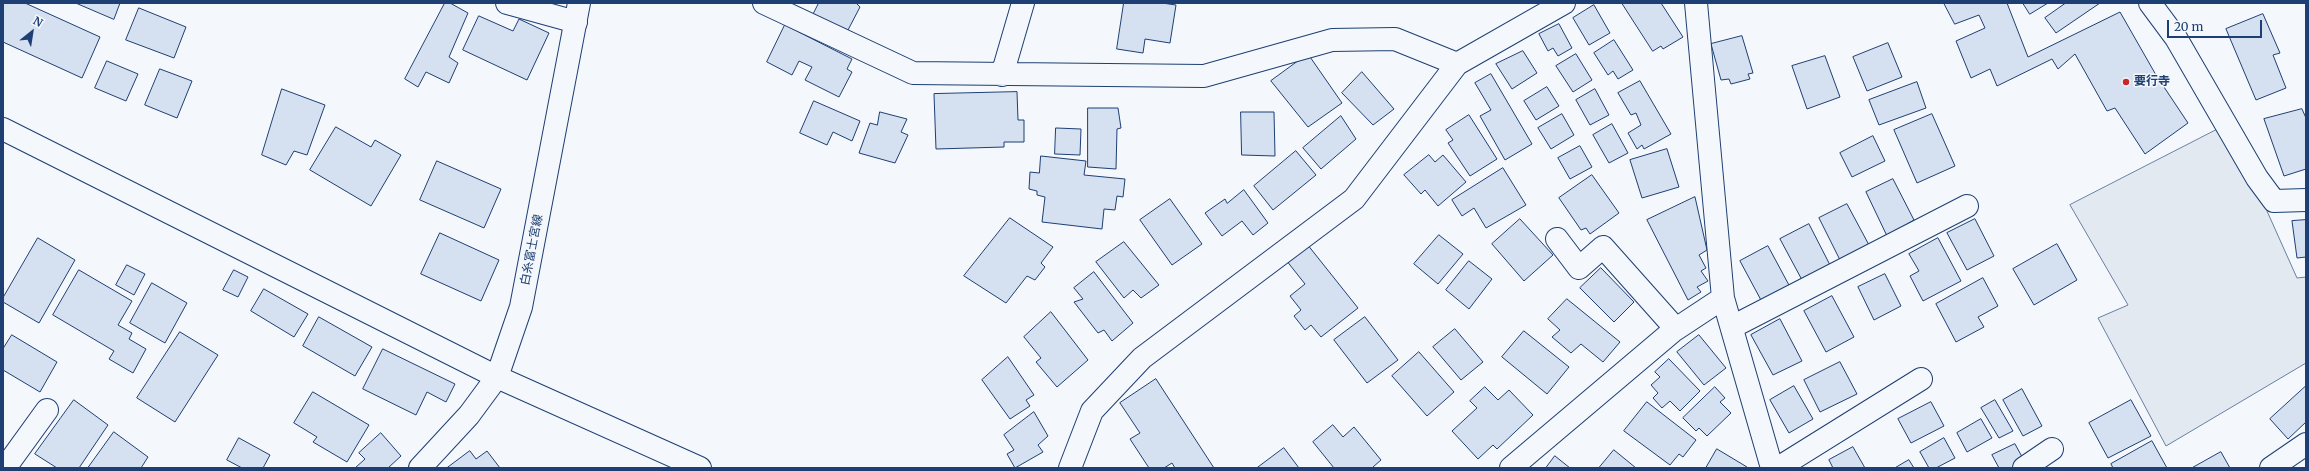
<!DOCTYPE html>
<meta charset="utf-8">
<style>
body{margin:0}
#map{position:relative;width:2309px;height:471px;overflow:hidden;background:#f4f7fb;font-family:Merriweather,serif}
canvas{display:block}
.frame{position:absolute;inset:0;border:4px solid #1d3f73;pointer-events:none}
.north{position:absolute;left:12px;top:12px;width:40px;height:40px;-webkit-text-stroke:3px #f4f7fb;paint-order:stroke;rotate:30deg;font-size:11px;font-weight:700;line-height:16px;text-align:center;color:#1d3f73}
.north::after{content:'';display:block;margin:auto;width:14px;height:18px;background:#1d3f73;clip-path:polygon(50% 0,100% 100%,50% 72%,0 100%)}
.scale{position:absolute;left:2167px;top:20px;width:95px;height:18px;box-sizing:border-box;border:2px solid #1d3f73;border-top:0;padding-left:5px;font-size:12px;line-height:14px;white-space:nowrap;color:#1d3f73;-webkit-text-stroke:3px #f4f7fb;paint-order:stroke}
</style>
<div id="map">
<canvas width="2309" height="471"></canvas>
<div class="frame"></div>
<div class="north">N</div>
<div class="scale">20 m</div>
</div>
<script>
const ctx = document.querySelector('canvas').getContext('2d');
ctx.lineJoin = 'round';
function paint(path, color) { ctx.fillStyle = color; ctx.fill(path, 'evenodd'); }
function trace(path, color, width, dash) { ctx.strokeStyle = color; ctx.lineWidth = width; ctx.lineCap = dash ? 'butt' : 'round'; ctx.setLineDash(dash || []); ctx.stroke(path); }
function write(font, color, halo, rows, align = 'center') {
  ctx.font = font + ' Merriweather,"Noto Sans JP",serif'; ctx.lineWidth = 3; ctx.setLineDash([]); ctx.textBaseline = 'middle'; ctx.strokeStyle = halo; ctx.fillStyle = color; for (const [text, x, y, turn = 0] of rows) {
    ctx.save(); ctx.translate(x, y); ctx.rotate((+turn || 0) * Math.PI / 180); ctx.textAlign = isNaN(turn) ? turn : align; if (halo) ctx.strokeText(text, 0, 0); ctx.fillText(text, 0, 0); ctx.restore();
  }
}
const green = new Path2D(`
 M2228 124 2297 278 2306 277V363L2166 446 2098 318 2128 305 2070 205Z`);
const building = new Path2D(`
 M3 3H25L100 37 82 78 3 42Z
 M76 3H120L114 19Z
 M445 3H450L468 13 449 57 458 63 449 83 426 72 418 87 405 79Z
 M819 3H856L860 7 848 30 813 15Z
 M1124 3H1162L1176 5 1170 43 1145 39 1143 53 1117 49Z
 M1622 3H1661L1683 37 1663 49 1661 46 1653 51Z
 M1944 3H2007L2028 57 2120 12 2156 75 2188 123 2145 154 2115 108 2107 111 2075 54 2058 69 2052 59 1997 86 1990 69 1971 78 1956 41 1985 28 1979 15 1955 24Z
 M2023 3H2048L2030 14Z
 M2066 3H2100L2056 33 2045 18Z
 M1594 5 1610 33 1589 45 1573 18Z
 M139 8 186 27 174 58 126 40Z
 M2263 14 2280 53 2273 55 2286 88 2256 100 2226 29Z
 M479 16 513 31 519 19 549 33 527 80 463 50Z
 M1559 24 1572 48 1558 56 1553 48 1548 51 1539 34Z
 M785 25 852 59 847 69 852 72 839 97 805 80 812 67 799 61 792 75 767 62Z
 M1742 36 1753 73 1748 74 1750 79 1731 84 1729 79 1721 80 1711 44Z
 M1614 40 1633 70 1618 79 1613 71 1608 75 1594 53Z
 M1888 43 1902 77 1867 91 1853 57Z
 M1523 51 1537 73 1512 89 1496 64Z
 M1308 54 1342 103 1308 127 1271 81Z
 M1576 54 1592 80 1573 92 1556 66Z
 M1825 56 1840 97 1807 109 1792 66Z
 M107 61 138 74 126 101 95 88Z
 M160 69 192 81 177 118 145 105Z
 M1362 72 1394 109 1373 125 1342 93Z
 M1491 74 1532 144 1505 160 1480 116 1491 110 1475 83Z
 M1640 81 1671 134 1644 149 1642 145 1637 149 1628 133 1641 125 1636 113 1631 115 1618 93Z
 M1917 82 1926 108 1879 125 1869 100Z
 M1547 87 1559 106 1536 120 1524 101Z
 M282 89 325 105 307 155 294 151 286 165 262 155Z
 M1595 89 1609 115 1590 125 1576 100Z
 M1017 92 1018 120H1024V142H1004V147L936 149 934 94Z
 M814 101 860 121 852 141 833 132 827 145 800 133Z
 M1088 108H1118L1121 128 1117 129 1116 169 1088 167Z
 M2302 109 2306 118V169L2284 176 2264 119Z
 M880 112 907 119 901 132 908 135 895 163 859 153 870 123 877 125Z
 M1241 112H1274L1275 156 1242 155Z
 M1562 114 1574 135 1551 149 1538 128Z
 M1932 114 1955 166 1917 183 1894 130Z
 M1469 115 1497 159 1470 176 1448 143 1453 140 1446 130Z
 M1341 116 1356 139 1321 169 1303 148Z
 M1612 124 1628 153 1609 163 1593 135Z
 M336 127 371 147 375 140 401 155 371 206 310 170Z
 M1056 128 1081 129 1080 155 1055 154Z
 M1873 136 1885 161 1852 177 1840 153Z
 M1580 146 1592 167 1570 179 1558 158Z
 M1667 149 1679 187 1642 198 1630 160Z
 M1296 151 1316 175 1273 210 1254 186Z
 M1429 155 1435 162 1443 155 1466 182 1438 206 1425 190 1421 194 1404 175Z
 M1041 156 1086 161 1084 175 1125 179 1123 197 1117 196 1115 210 1104 209 1102 229 1042 222 1045 197 1037 195V191L1029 189 1030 172 1039 173Z
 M437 161 501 189 484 228 420 200Z
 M1503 168 1526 205 1486 228 1474 208 1462 216 1452 200Z
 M1592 175 1619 213 1590 234 1586 228 1581 230 1559 198Z
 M1893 179 1914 220 1887 236 1866 192Z
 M1244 190 1268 223 1253 235 1242 221 1222 236 1205 213 1225 199 1227 203Z
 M1695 197 1707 250 1699 255 1706 268 1701 271 1708 281 1697 287 1701 292 1688 300 1647 220Z
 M1170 199 1202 244 1172 265 1140 220Z
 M1847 204 1869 245 1840 260 1819 218Z
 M1010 218 1053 247 1041 263 1045 267 1035 280 1027 276 1006 303 964 276Z
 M1520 219 1553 255 1524 281 1492 244Z
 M1975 219 1994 256 1967 270 1947 233Z
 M2306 220V257L2297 258 2292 221Z
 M1809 224 1830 265 1802 280 1780 239Z
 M440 233 499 260 481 301 421 274Z
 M1439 235 1463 254 1438 284 1414 264Z
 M38 238 75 260 39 323 3 302V298Z
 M1938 238 1961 281 1923 301 1910 276 1919 271 1909 254Z
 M1124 242 1159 285 1141 298 1133 290 1124 298 1096 262Z
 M1307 244 1358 308 1321 337 1311 325 1305 330 1294 316 1301 310 1290 296 1305 284 1286 260Z
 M2057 244 2077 280 2034 305 2013 269Z
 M1768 246 1790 287 1762 302 1740 261Z
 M1469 261 1492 279 1469 309 1446 290Z
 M127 265 145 274 134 295 116 285Z
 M1601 268 1634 302 1614 322 1580 288Z
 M79 270 132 301 118 325 132 333 129 339 146 349 133 373 109 359 114 351 53 315Z
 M234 270 248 277 238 297 223 290Z
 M1094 272 1133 323 1112 341 1104 330 1098 333 1074 302 1083 299 1074 288Z
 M1885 274 1901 306 1874 320 1858 287Z
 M1983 278 1998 306 1978 317 1984 327 1956 342 1936 304Z
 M152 283 187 303 165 343 130 323Z
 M264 289 308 314 294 337 251 311Z
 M1832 296 1854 337 1826 352 1804 311Z
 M1567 299 1620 342 1603 362 1581 344 1571 353 1552 337 1560 330 1548 319Z
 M1051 312 1088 360 1057 387 1036 362 1041 358 1024 337Z
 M319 317 372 347 355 376 303 346Z
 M1365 317 1398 360 1367 383 1334 340Z
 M1780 319 1802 361 1773 375 1751 335Z
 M1455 329 1483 362 1461 380 1433 347Z
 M1524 331 1569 367 1547 394 1502 357Z
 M180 332 218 355 175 422 137 398Z
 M12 335 57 362 40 392 3 370V349Z
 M1699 335 1726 368 1704 385 1677 352Z
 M383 349 455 384 446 402 427 392 416 415 363 389Z
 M1419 352 1454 392 1427 416 1392 376Z
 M1008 357 1034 395 1026 400 1030 406 1010 419 982 380Z
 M1669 359 1700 391 1680 411 1670 401 1662 408 1653 398 1658 393 1651 385 1660 377 1655 372Z
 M1840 362 1857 394 1820 412 1804 380Z
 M1156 379 1214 468H1175L1172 463 1164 468H1149L1130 439 1140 433 1120 403Z
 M1794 386 1813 419 1789 433 1770 400Z
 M2306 386V422L2288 439 2270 419Z
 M1485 387 1498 400 1509 390 1533 415 1497 449 1493 445 1478 459 1452 431 1477 408 1470 401Z
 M1715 387 1725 398 1720 402 1731 413 1707 436 1699 428 1696 431 1683 418Z
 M2022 389 2042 426 2023 436 2003 400Z
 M313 392 369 425 347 462 313 442 317 437 294 423Z
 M74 400 108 425 79 468H57L35 454Z
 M1995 400 2013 431 1999 438 1981 408Z
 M2131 400 2151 436 2108 458 2089 423Z
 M1647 402 1696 440 1683 457 1679 454 1670 465 1624 431Z
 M1931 402 1944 426 1911 443 1898 419Z
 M1034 412 1048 436 1038 445 1043 452 1015 468 1007 454 1014 450 1004 435Z
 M1981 419 1992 438 1967 452 1957 433Z
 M1333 425 1343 437 1354 427 1381 460 1373 467 1374 468H1334L1313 442Z
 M114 432 148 457 141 468H88Z
 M381 433 401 456 388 468H355L365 459 359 453Z
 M239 438 270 455 263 468H242L227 460Z
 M1944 438 1955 458 1936 468H1929L1920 452Z
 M2152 441 2167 468H2113L2111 464Z
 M2015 444 2026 464 2019 468H1999L1992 455Z
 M1853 447 1865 468H1833L1829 460Z
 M1284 448 1299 468H1257Z
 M1717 449 1747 467V468H1706Z
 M1614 450 1636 468H1599Z
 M470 451 476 459 487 451 500 468H447Z
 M2221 452 2230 468H2192Z
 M1555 456 1570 468H1546Z
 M1909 460 1914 468H1895Z`);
const street = new Path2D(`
 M507 3 576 22
 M764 3 913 73 1204 76 1332 40 1395 39 1457 64
 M1696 3 1723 298 1772 468
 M2150 3 2176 38 2257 178 2274 201 2306 200
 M1002 75 1023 3
 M1557 239 1579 268 1603 247 1676 329
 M1732 327 1967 206
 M5 468 47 410
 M1070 468 1092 411 1142 358 1354 199 1457 64 1564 3
 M1511 468 1673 331 1723 298
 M1778 468 1921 379
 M2024 468 2052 449
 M2271 468 2306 444`);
const secondary = new Path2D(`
 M3 129 497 377 700 468
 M420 468 469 415 497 377 521 307 579 3`);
const markers = [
 [2126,82,4,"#c62828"]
];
const poiNames = [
 ["要行寺",2134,82]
];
const streetNames = [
 ["白糸富士宮線",532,250,-79]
];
paint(green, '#e3e9f0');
trace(green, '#687fa3', 1);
paint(building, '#d5e0f0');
trace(building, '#1d3f73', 1);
trace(street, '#1d3f73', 24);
trace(secondary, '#1d3f73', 24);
trace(street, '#f4f7fb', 22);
trace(secondary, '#f4f7fb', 22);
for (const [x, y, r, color] of markers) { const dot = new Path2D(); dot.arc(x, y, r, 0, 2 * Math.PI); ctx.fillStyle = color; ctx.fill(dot); trace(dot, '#f4f7fb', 1.5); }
write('bold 12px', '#1d3f73', '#f4f7fb', poiNames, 'left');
write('12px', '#1d3f73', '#f4f7fb', streetNames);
</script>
